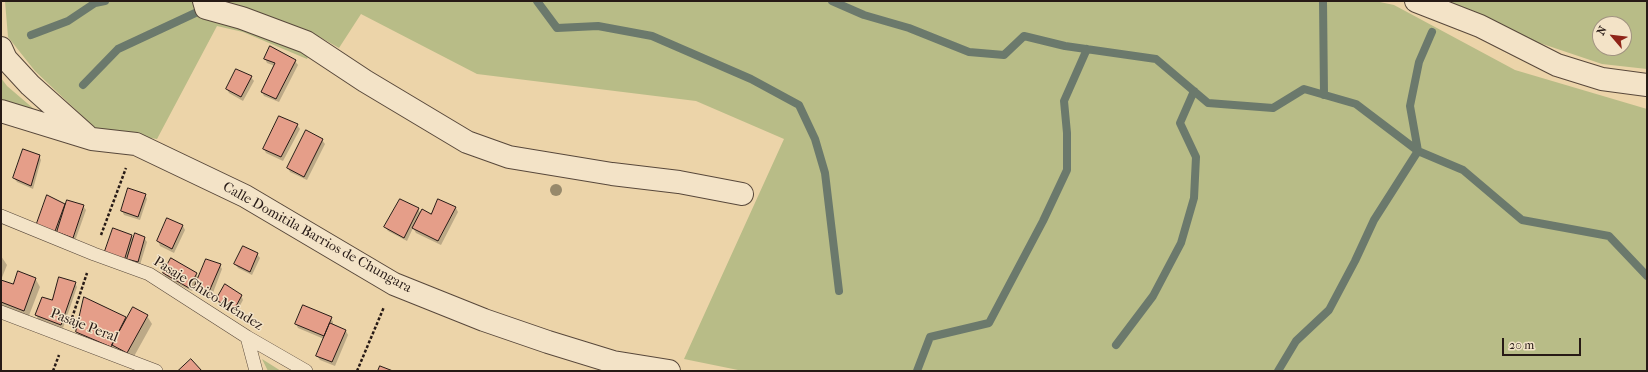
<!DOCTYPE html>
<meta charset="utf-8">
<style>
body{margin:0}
#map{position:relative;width:1648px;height:372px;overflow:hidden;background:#ecd4a9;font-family:"IM FELL French Canon",serif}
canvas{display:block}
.frame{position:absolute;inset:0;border:2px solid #271a16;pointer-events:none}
.north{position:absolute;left:1592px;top:16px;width:40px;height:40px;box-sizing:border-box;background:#f3e3c7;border:1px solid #a19380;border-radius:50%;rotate:298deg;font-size:11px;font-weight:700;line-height:16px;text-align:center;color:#271a16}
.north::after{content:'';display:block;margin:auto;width:14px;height:18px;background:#8f2418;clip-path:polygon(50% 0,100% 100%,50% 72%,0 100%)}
.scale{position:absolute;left:1502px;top:338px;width:79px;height:18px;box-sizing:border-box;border:2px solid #271a16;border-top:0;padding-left:5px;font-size:12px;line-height:14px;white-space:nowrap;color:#271a16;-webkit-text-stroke:3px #f3e3c7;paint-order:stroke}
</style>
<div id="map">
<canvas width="1648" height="372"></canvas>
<div class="frame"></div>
<div class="north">N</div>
<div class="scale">20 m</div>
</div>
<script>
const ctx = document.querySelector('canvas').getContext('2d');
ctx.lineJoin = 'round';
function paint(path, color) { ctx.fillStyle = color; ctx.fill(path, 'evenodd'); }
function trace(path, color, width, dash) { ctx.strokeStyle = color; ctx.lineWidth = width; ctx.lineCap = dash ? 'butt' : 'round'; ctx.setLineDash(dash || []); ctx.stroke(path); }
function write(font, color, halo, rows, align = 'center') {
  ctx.font = font + ' "IM FELL French Canon",serif'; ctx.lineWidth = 3; ctx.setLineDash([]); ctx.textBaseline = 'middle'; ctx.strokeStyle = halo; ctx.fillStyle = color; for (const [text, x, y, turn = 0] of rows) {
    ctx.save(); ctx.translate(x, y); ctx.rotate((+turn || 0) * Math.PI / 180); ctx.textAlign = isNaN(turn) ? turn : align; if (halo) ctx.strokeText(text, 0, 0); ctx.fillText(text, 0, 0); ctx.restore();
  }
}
const green = new Path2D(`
 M5 1H1375L1394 5 1515 70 1647 109V371H743L684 359 784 139 696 101 477 74 361 14 339 48 318 36 307 59 243 32 217 26 157 139 97 130 35 71 8 37Z
 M1443 1H1647V69L1602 64 1504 31ZM1600 24H1624V48H1600Z
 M1 78 7 86 41 115 1 101Z
 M262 359 281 371H268Z`);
const shadow = new Path2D(`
 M265 59 295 61 298 65 279 102 264 96 262 92 275 66 267 63Z
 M251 77 254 81 243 101 229 93 227 89Z
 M297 125 300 129 283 161 266 153 264 149Z
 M322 140 325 144 307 180 290 172 288 168Z
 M39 156 41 160 33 189 17 182 14 178Z
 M145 194 147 199 140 220 124 215 122 211Z
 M48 196 66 206H83L86 210 75 241 56 238Z
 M400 200 418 209 421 214 431 215 439 200 456 208 458 212 441 245 416 233 413 228 407 241 388 231 385 227Z
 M183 226 185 230 174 253 160 246 158 241Z
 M113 229 132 236 134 240 144 238 147 242 140 265 131 263 128 258 126 265Z
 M257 254 260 258 252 275 238 268 235 264Z
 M1 256 7 265 1 280Z
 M220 265 222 269 211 298 198 292 194 286 192 291 166 278 164 273 196 274 199 279Z
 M35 278 40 287 28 318 1 307V281L13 285Z
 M75 283 77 287 63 328 38 319 36 315Z
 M241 295 243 300 236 313 220 305 217 300Z
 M147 316 152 324 132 360 118 353 115 348 114 351 80 336 77 332 125 318 127 321Z
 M331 318 333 322V324L346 331 348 335 335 366 320 360 317 356 324 339 298 328 296 324Z`);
const stream = new Path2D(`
 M537 1 557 28 598 26 652 36 751 79 799 105 815 139 825 173 839 291
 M832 1 864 15 909 28 969 52 1004 55 1024 36 1065 46 1156 59 1208 103 1273 108 1304 89 1356 104 1418 151 1463 170 1522 220 1609 236 1647 276
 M1323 1 1324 95
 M31 35 68 21 95 3 105 1
 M83 85 118 49 206 8
 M1116 345 1153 296 1181 243 1194 198 1196 157 1180 123 1194 91
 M917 371 930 337 989 323 1043 221 1067 170V133L1064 101 1087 49
 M1278 371 1296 341 1329 310 1355 261 1374 220 1418 151 1410 106 1419 62 1432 32`);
const building = new Path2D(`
 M270 46 296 60 276 99 261 92 275 63 264 59Z
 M236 69 252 76 241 97 226 89Z
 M279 116 298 124 281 157 263 149Z
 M306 130 323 139 304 177 287 168Z
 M23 149 40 155 31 186 13 178Z
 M128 188 146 194 138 217 121 211Z
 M47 195 65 204 54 234 36 226Z
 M400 199 419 208 404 238 384 227Z
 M438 199 456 207 438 241 412 228 422 209 431 214Z
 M67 200 84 205 73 238 57 232Z
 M167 218 183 225 172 249 157 241Z
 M113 228 132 235 124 261 104 254Z
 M135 233 145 237 138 262 127 259Z
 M243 246 258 253 250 272 234 264Z
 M171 258 197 273 189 288 163 273Z
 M206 259 221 264 208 294 194 288Z
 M18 271 36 278 24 311 1 302V280L13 284Z
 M59 277 76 282 61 325 35 315 42 297 52 300Z
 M225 284 242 295 234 310 216 300Z
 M84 297 126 317 111 347 76 332Z
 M303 305 332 317 324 336 295 324Z
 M133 307 148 315 127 353 112 345Z
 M330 323 346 330 332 362 316 356Z
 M191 359 202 371H178Z
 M380 366 393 371H378Z`);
const path = new Path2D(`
 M101 235 126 168
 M72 318 87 273
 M53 371 59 355
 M357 371 384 307`);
const lane = new Path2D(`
 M1 216 94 254 149 274 247 337 306 371
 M1 312 156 371
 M247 337 256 371`);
const street = new Path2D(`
 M204 1 206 8 242 18 306 42 365 81 467 142 509 157 612 174 679 182 742 194
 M1416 1 1480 26 1557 65 1602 79 1647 85
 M1 48 6 59 30 85 86 135
 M1 111 92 139 136 144 245 196 394 284 484 320 548 342 613 362 669 371`);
const trees = [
 [556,190]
];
const streetNames = [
 ["Calle Domitila Barrios de Chungara",317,238,29],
 ["Pasaje Chico Méndez",208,294,32],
 ["Pasaje Peral",84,326,21]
];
paint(green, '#b8bc87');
paint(shadow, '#0003');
trace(stream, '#6b796c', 8);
paint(building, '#e59e89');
trace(building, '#271a16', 1);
trace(lane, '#58483b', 14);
trace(street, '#58483b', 24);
trace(path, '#271a16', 2.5, [3, 2]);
trace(lane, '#f3e3c7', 13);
trace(street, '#f3e3c7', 22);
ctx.fillStyle = '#97896b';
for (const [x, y] of trees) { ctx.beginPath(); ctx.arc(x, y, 6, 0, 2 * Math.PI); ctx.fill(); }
write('14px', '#271a16', '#f3e3c7', streetNames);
</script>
